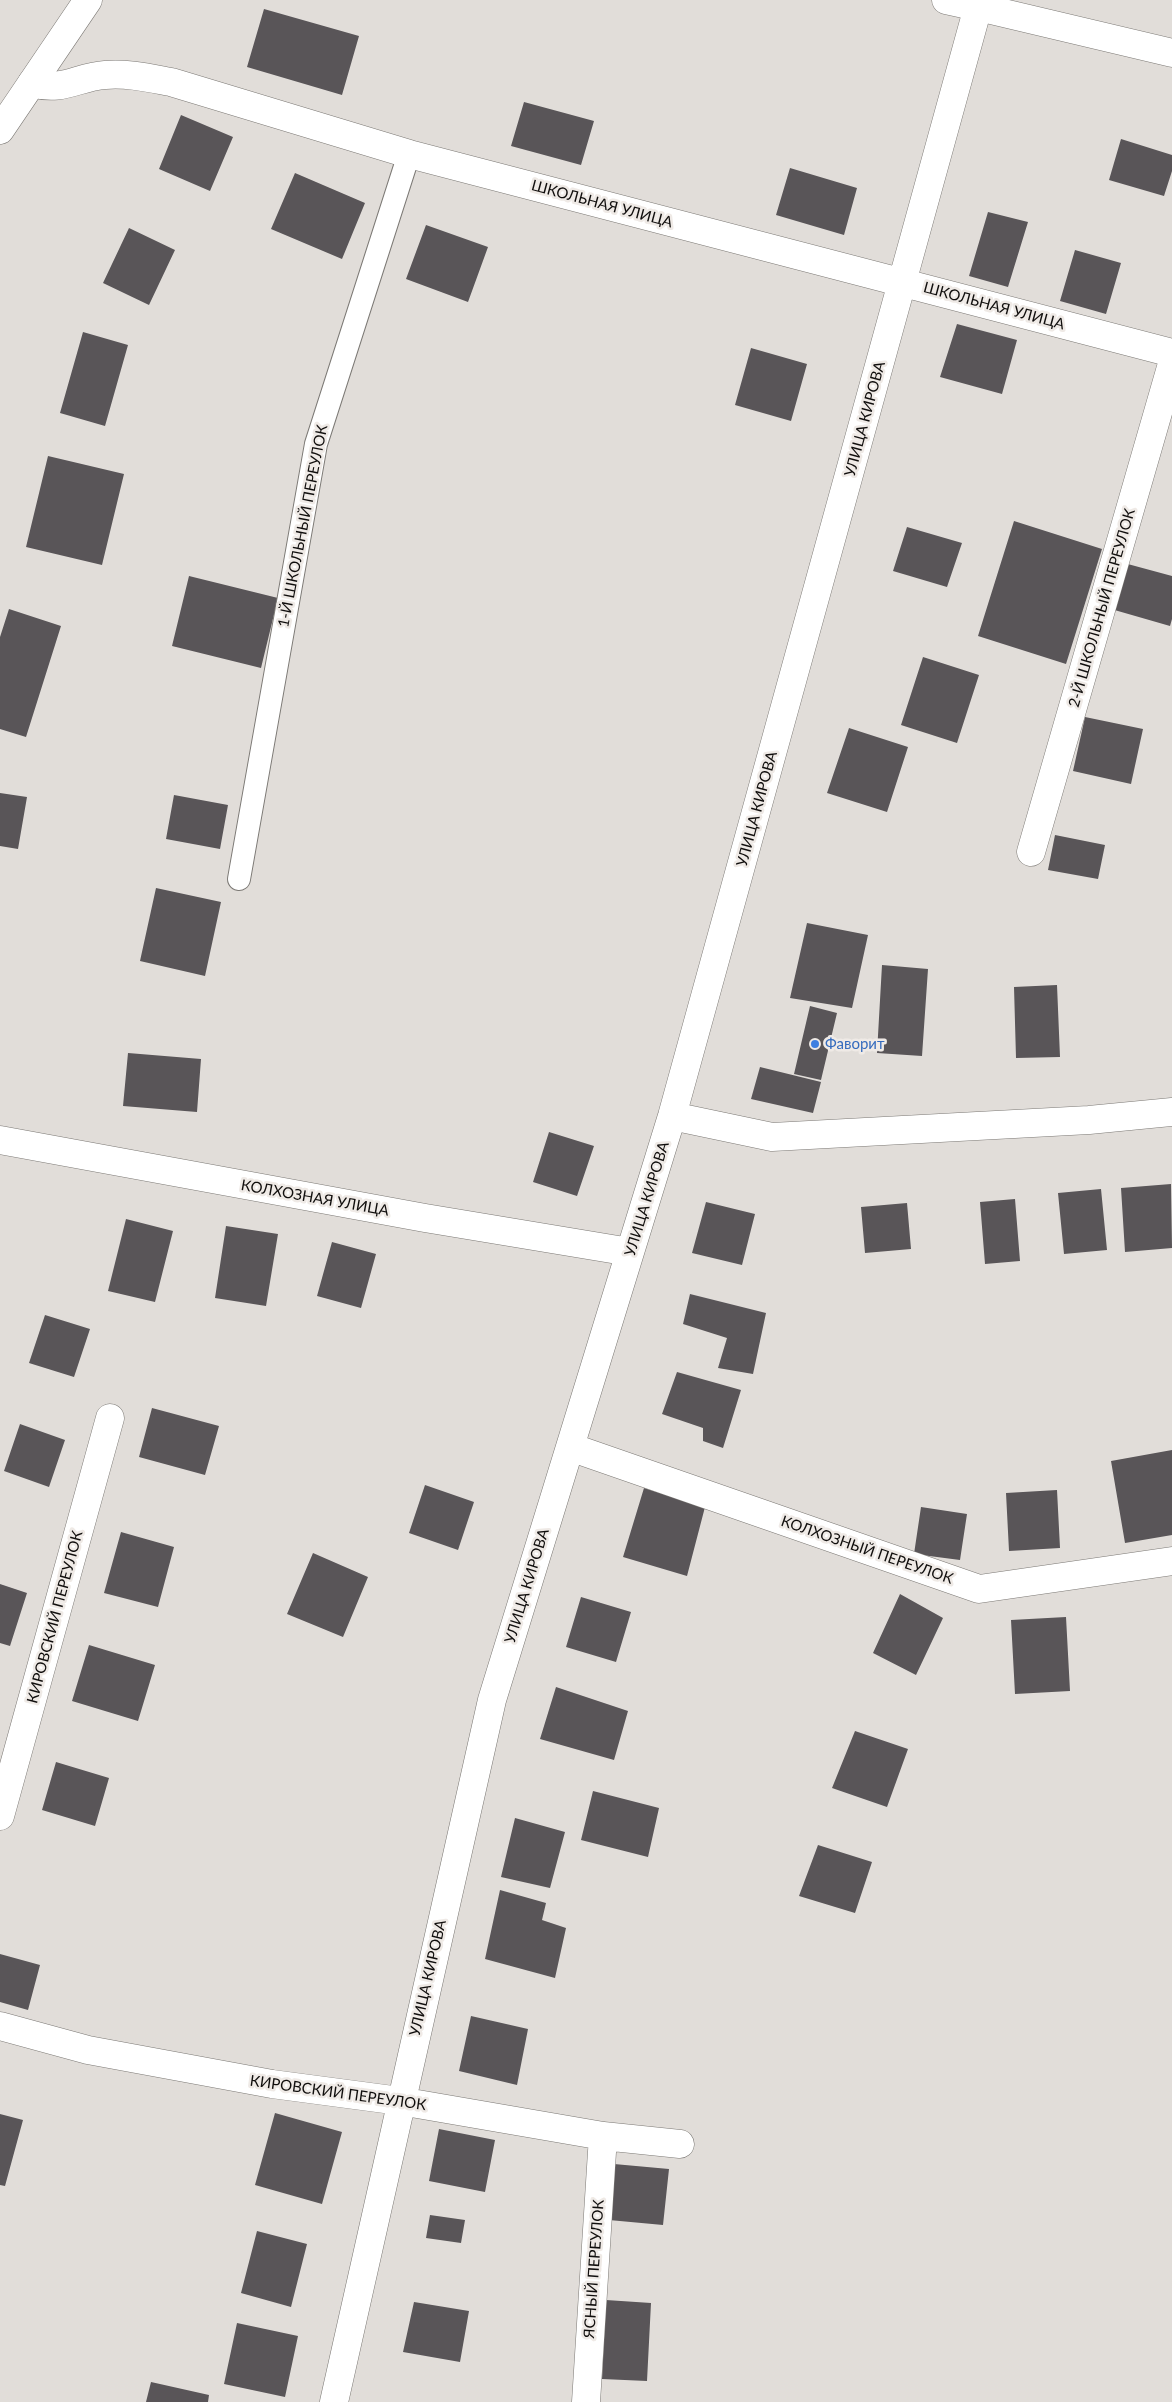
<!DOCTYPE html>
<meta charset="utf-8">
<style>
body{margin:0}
canvas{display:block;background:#e1ddd9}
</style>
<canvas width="1172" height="2402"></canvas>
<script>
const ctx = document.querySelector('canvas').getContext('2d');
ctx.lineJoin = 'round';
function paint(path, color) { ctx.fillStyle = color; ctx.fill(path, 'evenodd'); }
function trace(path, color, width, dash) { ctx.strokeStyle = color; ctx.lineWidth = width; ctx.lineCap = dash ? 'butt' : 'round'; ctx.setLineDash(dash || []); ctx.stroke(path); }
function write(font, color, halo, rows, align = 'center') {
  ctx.font = font + ' Lato,sans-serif'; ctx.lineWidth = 5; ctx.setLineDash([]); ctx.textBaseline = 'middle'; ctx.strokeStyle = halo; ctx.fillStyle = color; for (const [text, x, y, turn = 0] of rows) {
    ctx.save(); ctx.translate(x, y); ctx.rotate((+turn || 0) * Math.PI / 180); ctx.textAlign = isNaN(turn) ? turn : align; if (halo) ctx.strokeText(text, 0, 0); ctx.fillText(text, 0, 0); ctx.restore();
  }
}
const building = new Path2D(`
 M264 9 359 36 342 95 247 67Z
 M524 102 594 121 581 165 511 146Z
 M181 115 233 137 210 191 159 169Z
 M1121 139 1172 155V171L1164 196 1109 180Z
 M790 168 857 188 844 235 776 215Z
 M295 173 365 203 342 259 271 229Z
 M988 212 1028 222 1008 287 969 276Z
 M426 225 488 247 468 302 406 279Z
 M129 228 175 250 149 305 103 283Z
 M1075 250 1121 263 1106 314 1060 301Z
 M957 324 1017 340 1002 394 940 377Z
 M83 332 128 345 105 426 60 413Z
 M751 348 807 364 791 421 735 405Z
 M48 456 124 474 102 565 26 547Z
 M1014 521 1102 549 1066 664 978 636Z
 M907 527 962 543 947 587 893 571Z
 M1124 563 1172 576V619L1170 626 1111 609Z
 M189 576 278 598 261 668 172 646Z
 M9 609 61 626 26 737 0 729V637Z
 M923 657 979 675 957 743 901 725Z
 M1085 717 1143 729 1131 784 1073 771Z
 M849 728 908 747 887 812 827 793Z
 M0 793 27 797 18 849 0 846Z
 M174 795 228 805 220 849 166 839Z
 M1055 835 1105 845 1098 879 1048 870Z
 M156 888 221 902 205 976 140 961Z
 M807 923 868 935 852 1008 790 998Z
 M882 965 928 969 922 1056 877 1053Z
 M1057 985 1060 1057 1016 1058 1014 987Z
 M810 1006 837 1013 821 1080 794 1074Z
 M128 1053 201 1059 197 1112 123 1106Z
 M760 1067 821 1082 813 1113 751 1099Z
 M549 1132 594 1146 577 1196 533 1182Z
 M1171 1184 1172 1248 1125 1252 1121 1188Z
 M1101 1189 1107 1250 1064 1254 1058 1193Z
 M1015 1199 1020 1261 985 1264 980 1202Z
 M706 1202 755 1214 742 1265 692 1253Z
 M907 1203 911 1249 865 1253 861 1207Z
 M126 1219 173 1231 155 1302 108 1291Z
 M226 1226 278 1234 266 1306 215 1298Z
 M332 1242 376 1254 361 1308 317 1296Z
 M690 1294 766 1313 753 1374 718 1368 727 1338 683 1324Z
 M45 1315 90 1329 74 1377 29 1363Z
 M677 1372 741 1390 723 1448 703 1441V1428L662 1414Z
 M152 1408 219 1426 205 1475 139 1457Z
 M20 1424 65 1440 49 1487 4 1471Z
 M1172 1450V1535L1125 1543 1111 1461Z
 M425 1485 474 1502 458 1550 409 1533Z
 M644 1488 705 1507 687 1576 623 1557Z
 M1057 1490 1060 1548 1009 1551 1006 1493Z
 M921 1507 967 1514 960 1560 914 1554Z
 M121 1532 174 1547 158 1607 104 1593Z
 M313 1553 368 1577 343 1637 287 1614Z
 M0 1584 27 1593 10 1646 0 1643Z
 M900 1594 943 1618 916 1675 873 1653Z
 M581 1597 631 1612 616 1662 566 1647Z
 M1066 1617 1070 1691 1015 1694 1011 1620Z
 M89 1645 155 1665 138 1721 72 1701Z
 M556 1687 628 1711 614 1760 540 1739Z
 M855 1731 908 1749 887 1807 832 1788Z
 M56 1762 109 1778 95 1826 42 1810Z
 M593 1791 659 1808 648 1857 581 1840Z
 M515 1818 565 1832 550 1888 501 1877Z
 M818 1845 872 1862 855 1913 799 1896Z
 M500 1890 546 1903 542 1920 566 1928 555 1978 485 1959Z
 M0 1954 40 1965 28 2010 0 2002Z
 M471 2016 528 2029 517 2085 459 2071Z
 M275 2113 342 2132 322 2204 255 2185Z
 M0 2114 23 2120 5 2186 0 2185Z
 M439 2129 495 2140 485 2192 429 2181Z
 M614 2164 669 2169 663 2225 609 2220Z
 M430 2215 465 2220 461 2243 426 2238Z
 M257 2231 307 2244 291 2307 241 2293Z
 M606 2300 651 2303 647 2381 602 2379Z
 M414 2302 469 2311 460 2362 403 2352Z
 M237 2323 298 2336 285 2397 224 2384Z
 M151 2382 209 2395 208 2402H146Z`);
const service = new Path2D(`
 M239 879 316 444 409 154`);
const minor = new Path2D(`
 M32 83C63 92 77 77 105 75 127 73 149 78 171 82L409 154 1172 353
 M1031 852 1172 364
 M672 1116 772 1137 1089 1120 1172 1112
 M0 1140 425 1218 630 1252
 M570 1447 979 1589 1172 1561
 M0 1816 110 1418
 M0 2026 88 2050 272 2084 400 2101 603 2136 680 2144
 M334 2402 492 1700 672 1116 978 7
 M586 2402 603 2136`);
const tertiary = new Path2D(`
 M946 0 978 7
 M0 130 88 0`);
const primary = new Path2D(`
 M980 0 978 7 1172 53`);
const markers = [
 [815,1044,5,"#3f7fe0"]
];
const streetNames = [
 ["ШКОЛЬНАЯ УЛИЦА",602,204,15],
 ["ШКОЛЬНАЯ УЛИЦА",994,306,15],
 ["УЛИЦА КИРОВА",865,419,-75],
 ["1-Й ШКОЛЬНЫЙ ПЕРЕУЛОК",303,526,-79],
 ["2-Й ШКОЛЬНЫЙ ПЕРЕУЛОК",1102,608,-74],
 ["УЛИЦА КИРОВА",757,809,-75],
 ["КОЛХОЗНАЯ УЛИЦА",315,1198,10],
 ["УЛИЦА КИРОВА",647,1199,-73],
 ["КОЛХОЗНЫЙ ПЕРЕУЛОК",867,1550,19],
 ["УЛИЦА КИРОВА",527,1586,-73],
 ["КИРОВСКИЙ ПЕРЕУЛОК",55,1617,-75],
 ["УЛИЦА КИРОВА",428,1978,-77],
 ["КИРОВСКИЙ ПЕРЕУЛОК",338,2093,8],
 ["ЯСНЫЙ ПЕРЕУЛОК",594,2269,-86]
];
const shopNames = [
 ["Фаворит",825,1044]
];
paint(building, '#595558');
trace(service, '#7c7975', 24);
trace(minor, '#7c7975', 29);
trace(tertiary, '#7c7975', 29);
trace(primary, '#7c7975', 29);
trace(service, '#fff', 22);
trace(minor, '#fff', 28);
trace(tertiary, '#fff', 28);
trace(primary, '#fff', 28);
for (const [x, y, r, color] of markers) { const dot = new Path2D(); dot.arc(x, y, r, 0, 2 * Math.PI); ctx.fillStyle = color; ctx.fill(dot); trace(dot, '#efeae6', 2); }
write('15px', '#100e0d', '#efeae6', streetNames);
write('15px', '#366cbe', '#efeae6', shopNames, 'left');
</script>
